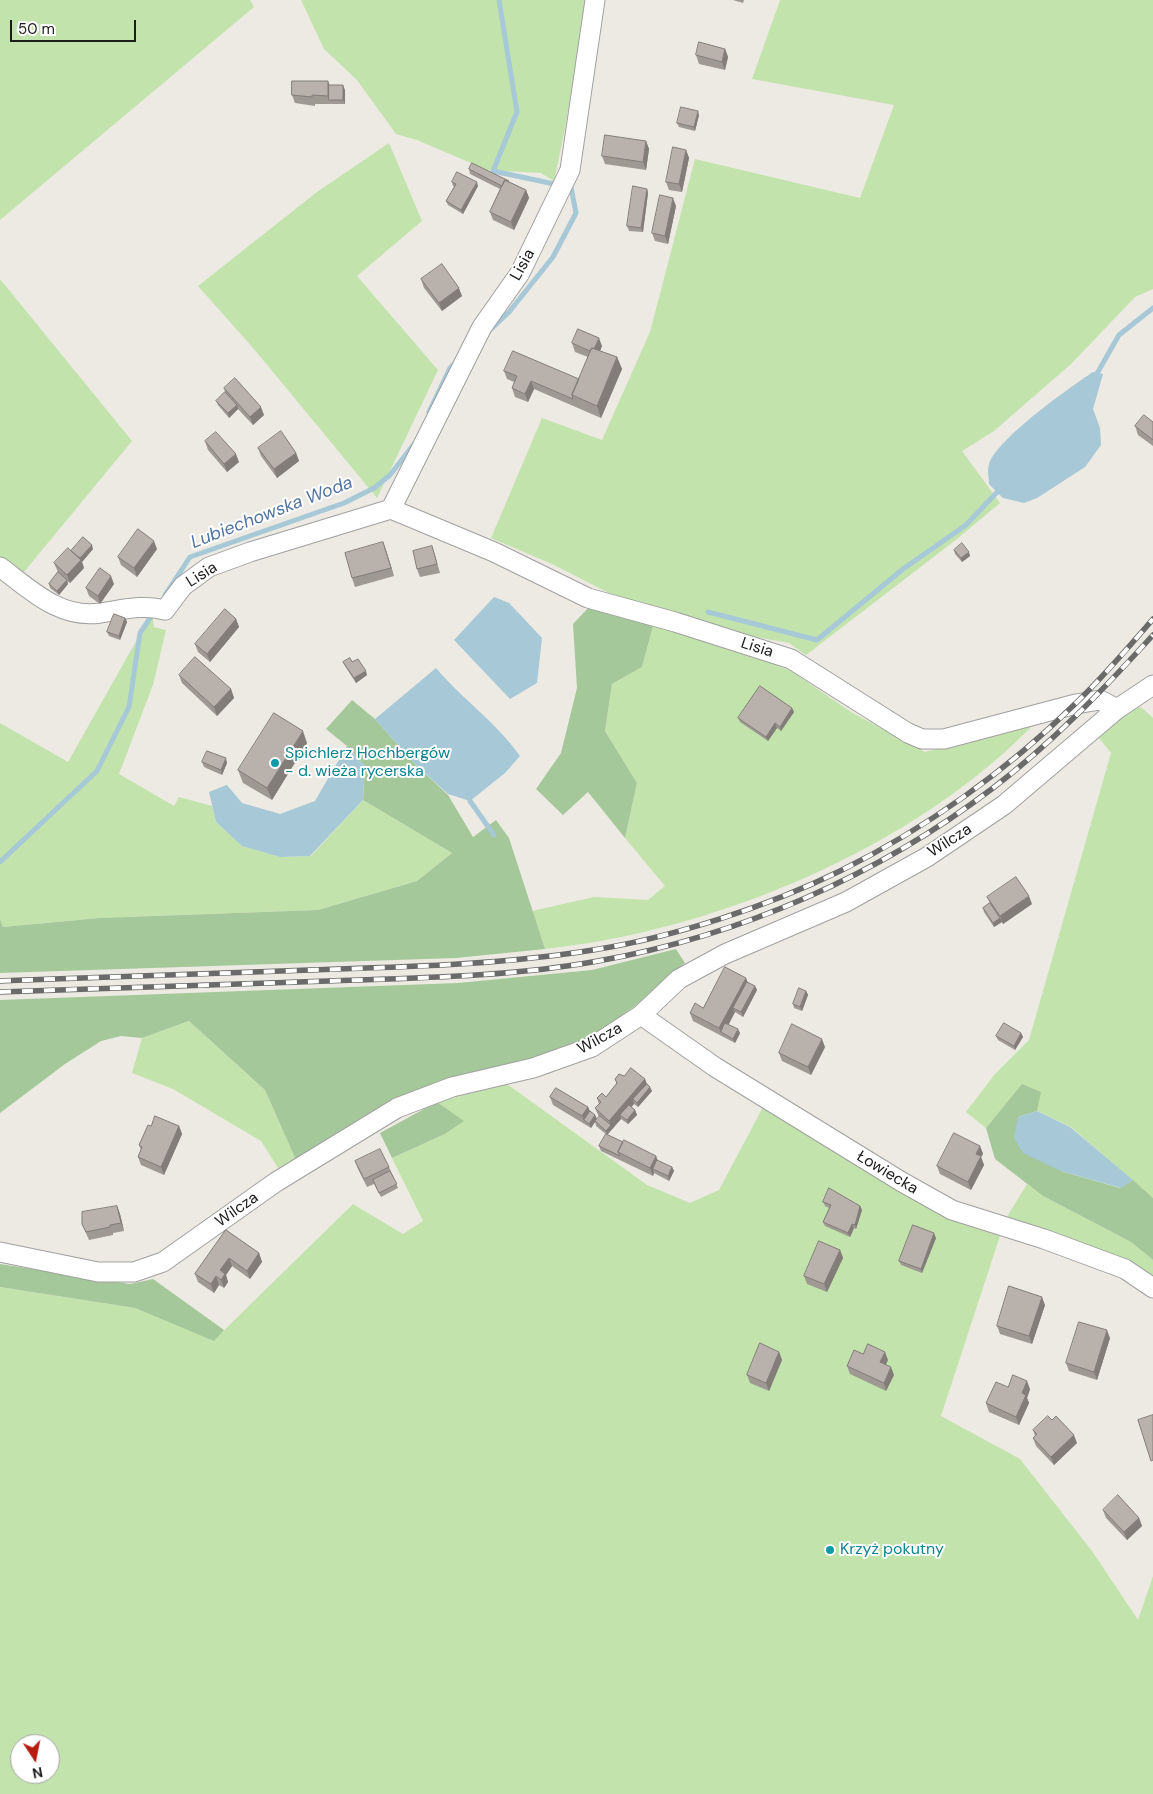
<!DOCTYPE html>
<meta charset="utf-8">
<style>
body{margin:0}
#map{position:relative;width:1153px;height:1794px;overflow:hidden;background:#eceae2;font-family:"DM Sans",sans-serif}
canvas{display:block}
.north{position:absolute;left:10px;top:1734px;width:50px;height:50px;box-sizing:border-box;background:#fff;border:1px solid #a4a4a4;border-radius:50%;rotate:169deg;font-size:14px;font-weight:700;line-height:20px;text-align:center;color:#1c1c1c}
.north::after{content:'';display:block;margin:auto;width:18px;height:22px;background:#b71c11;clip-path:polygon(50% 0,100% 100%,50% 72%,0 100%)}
.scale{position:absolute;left:10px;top:20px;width:126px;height:22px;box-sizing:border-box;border:2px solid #1c1c1c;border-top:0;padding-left:6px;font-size:15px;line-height:18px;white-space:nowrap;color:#1c1c1c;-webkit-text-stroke:4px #fff;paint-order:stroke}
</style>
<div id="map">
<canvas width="1153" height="1794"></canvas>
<div class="north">N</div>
<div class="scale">50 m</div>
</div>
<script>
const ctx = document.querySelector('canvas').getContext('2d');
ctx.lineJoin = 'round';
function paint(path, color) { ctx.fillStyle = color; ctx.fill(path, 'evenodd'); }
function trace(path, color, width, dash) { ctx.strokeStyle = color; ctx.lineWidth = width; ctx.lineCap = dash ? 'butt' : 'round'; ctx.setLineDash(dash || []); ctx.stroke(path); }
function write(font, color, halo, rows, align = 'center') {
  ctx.font = font + ' "DM Sans",sans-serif'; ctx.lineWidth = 4; ctx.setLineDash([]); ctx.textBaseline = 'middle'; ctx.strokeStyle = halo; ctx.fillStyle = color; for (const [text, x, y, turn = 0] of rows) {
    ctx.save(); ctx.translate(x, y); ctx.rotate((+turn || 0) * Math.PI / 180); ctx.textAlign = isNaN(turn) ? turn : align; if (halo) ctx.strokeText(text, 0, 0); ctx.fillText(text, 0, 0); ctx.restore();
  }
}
const grass = new Path2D(`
 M0 0H250L254 7 0 220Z
 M301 0H586L565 129 554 181 541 173 487 170 417 140 396 134 357 80 324 49Z
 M780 0H1153V289L1135 297 1071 364 994 431 962 451 1000 503 957 539 806 655 789 643 739 634 609 593 552 564 491 538 542 418 602 440 650 332 695 159 860 198 894 105 752 79Z
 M389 143 422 221 357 276 438 370 377 498 254 349 198 286 317 192Z
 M0 279 132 441 14 584 0 574Z
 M152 613 154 627 166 630 153 685 119 774 174 806 179 797 212 806 216 822 242 846 280 857 311 856 363 800 452 853 417 881 318 910 99 918 3 927 0 919V723L68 762Z
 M653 626 729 646 791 671 851 712 925 752 1035 723C915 848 715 931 545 949L532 911 594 897 648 900 665 886 625 838 637 783 605 731 612 684 642 667Z
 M1141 707 1153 718V1198L1071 1127 1037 1111 1040 1092 1022 1085 986 1128 966 1112 995 1074 1029 1040 1111 753 1099 738 1130 709Z
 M189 1021 265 1090 296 1160 280 1171 261 1141 173 1089 132 1073 142 1038Z
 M507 1084 647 1185 690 1203 719 1190 763 1107 947 1216 1000 1236 941 1416 1020 1459 1092 1551 1138 1620 1153 1576V1794H0V1287L135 1308 214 1340 353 1204 403 1234 423 1221 392 1158 445 1134 463 1121 437 1102ZM20 1744H50V1774H20Z
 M1027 1184 1043 1196 1131 1242 1153 1260V1283L1005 1220Z`);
const forest = new Path2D(`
 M589 607 653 626 642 667 612 684 605 731 637 783 625 838 588 792 563 815 536 789 561 753 577 688 573 624Z
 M352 700 375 719 415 764 448 795 473 837 496 820 509 838 545 949 456 958 0 973V919L3 927 99 918 318 910 417 881 452 853 363 800 365 766 347 746 326 729Z
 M676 949 685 963 635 1006 589 1039 534 1060 450 1078 395 1100 364 1116 296 1160 265 1090 189 1021 142 1038 121 1036 101 1041 65 1064 0 1113V1000L458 983 592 970Z
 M1022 1084 1041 1092 1037 1111 1018 1117 1061 1171 1120 1188 1133 1180 1153 1198V1260L1131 1242 1043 1196 995 1159 986 1128Z
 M437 1102 464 1121 445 1134 392 1158 380 1133Z
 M0 1264 130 1284 153 1279 224 1330 214 1341 135 1308 0 1287Z`);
const water = new Path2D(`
 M1093 372 1103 374 1093 409 1100 428 1101 445 1085 467 1037 498 1024 503 1003 498 989 484C989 478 987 470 989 464 998 438 1069 388 1093 372Z
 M494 597 509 603 542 638 537 683 510 699 454 640Z
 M436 668C462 699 497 723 520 756L505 773 470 801 448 794 415 764 375 719Z
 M347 746 365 766 363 800 310 856 280 857 242 846 216 822 209 792 227 785 242 803 280 814 315 801Z
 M1037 1111 1070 1127 1133 1180 1121 1188 1061 1171 1023 1153 1014 1138 1018 1117Z`);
const stream = new Path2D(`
 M499 0 517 112 493 171 559 185
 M489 331 509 312 553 257 576 213 571 187H567
 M1095 377 1119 335 1153 308
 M429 412 450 368 456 362
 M165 595 190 557 344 503 374 488 390 475 414 444
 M708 612 817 640 903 569 966 525 1001 488
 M470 801 494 835
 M0 862 97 771 129 707 140 633 154 612`);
const minor = new Path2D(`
 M391 509 482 327 520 273 570 170 595 0
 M0 567C30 589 59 619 100 613 122 610 143 604 165 610L183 586 209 567 250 552 391 509 494 552 588 598 675 622 791 659 908 733 922 739H944L1076 704 1100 700 1117 709
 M641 1015 715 1067 902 1182 952 1210 1044 1239 1125 1269 1153 1288
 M0 1252 98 1272H134L163 1262 276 1182 397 1108 452 1087 533 1068 592 1047 641 1015 679 979 725 954 846 902 927 857 1004 805 1117 709 1153 685`);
const rail = new Path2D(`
 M0 981C103 977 206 974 310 970 404 967 500 965 593 950 671 938 769 906 840 871 925 829 1008 770 1076 703 1103 677 1128 648 1153 619
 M0 992C109 988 219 985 328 981 418 978 510 977 598 961 740 936 879 875 993 788 1052 743 1103 690 1153 635`);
const wall = new Path2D(`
 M733 0H744L743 3Z
 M725 49 728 57 725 70 699 64 696 55Z
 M328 81 329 85 345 90V104H315V106L295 103 292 95Z
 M699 115 695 131 679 127 677 123Z
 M646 141 649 149 646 170 605 164 602 156Z
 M686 150 689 158 682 192 669 190 666 182Z
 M469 169 509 182 526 190 529 198 514 230 493 220 490 212 500 189 470 174Z
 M452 182 478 186 463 214 448 205 446 201 455 187 453 186Z
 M647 189 648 193 643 232 629 231 627 226Z
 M676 206 668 244 655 241 652 233Z
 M421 279 462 296 442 311 424 288Z
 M572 343 602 346 600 351 617 357 622 369 601 418 534 389 528 402 515 397 512 388 514 382 507 379 504 371 579 379 588 357 575 352Z
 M224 388 264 415 253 425 238 409 229 418 218 405 216 401 225 392Z
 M1153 422V446L1138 435 1135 426Z
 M205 441 239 462 227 472 208 450Z
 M258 448 296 453 299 461 277 478 261 456Z
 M383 542 394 576 355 587 352 578Z
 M432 546 435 555 440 573 420 577 417 569Z
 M93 549 82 562 84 568 70 583 67 581 68 584 59 595 50 588 49 584 58 572 54 563 71 551Z
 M157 549 137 577 121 565 118 557Z
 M954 550 970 556 962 562 955 554Z
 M114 584 100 604 89 596 86 588Z
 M125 618 127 622 120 640 109 636 107 632Z
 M236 619 239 627 210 662 198 652 195 644Z
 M343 662H352L367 675 356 683 345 666Z
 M179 675 231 689 234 698 217 716 182 683Z
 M792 708 794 712 781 731 777 728 768 741 740 722 738 718Z
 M307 743 272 800 243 783 238 770Z
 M202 762 227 763 222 775 204 767Z
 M987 897 1032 904 1003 924 1002 922 994 927 984 912 983 908 990 903Z
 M746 978 747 982 755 986 757 990 743 1017 735 1012 728 1024 740 1033 735 1043 693 1021 690 1013 703 1008Z
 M806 991 808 995 802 1011 794 1008 793 1004Z
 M1021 1033 1023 1037 1015 1050 998 1040 996 1036Z
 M825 1047 811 1075 782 1061 779 1053Z
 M624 1076 645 1079 647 1084 652 1091 638 1107 634 1104 631 1107 635 1110 637 1115 628 1124 621 1119 607 1135 623 1142 656 1156 657 1160 672 1167 674 1171 669 1181 654 1173 653 1176 601 1151 599 1146 607 1135 596 1126 595 1121 599 1117 595 1108 599 1104 597 1098 606 1097 617 1084 615 1079Z
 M550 1097 588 1107 590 1111 595 1115 597 1119 591 1128 553 1105Z
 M151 1126H179L182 1134 164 1175 141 1165 138 1157 141 1150 139 1145Z
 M980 1146 983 1154 981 1157 984 1165 971 1190 940 1174 937 1166Z
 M355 1161 389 1167 398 1188 381 1197 374 1184 367 1187 358 1169Z
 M823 1202 860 1206 862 1210 856 1229 854 1228 850 1237 825 1226 823 1222 829 1208 825 1206Z
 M117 1206 120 1214 124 1231 113 1233V1235L89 1240 82 1224Z
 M226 1230 259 1253 262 1262 250 1279 232 1266 226 1275 228 1282 224 1288 219 1285 214 1293 198 1282 195 1274Z
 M936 1238 922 1273 901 1265 899 1261Z
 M840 1250 843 1258 827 1292 807 1284 804 1276Z
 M1045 1305 1032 1344 1000 1334 997 1326Z
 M1110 1338 1097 1380 1069 1371 1066 1363Z
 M779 1352 782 1360 769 1391 750 1383 747 1375Z
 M863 1354 888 1360 886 1364 894 1375 886 1391 850 1374 847 1366Z
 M1008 1387 1030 1389 1027 1398 1029 1403 1019 1425 989 1412 986 1403Z
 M1033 1430 1077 1443 1054 1465 1036 1446 1033 1438 1035 1436Z
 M1103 1510 1139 1518 1142 1526 1127 1540 1106 1518Z`);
const shadedWall = new Path2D(`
 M725 49 728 57 725 70 722 62Z
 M328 81 331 89 329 100 328 96Z
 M343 85 345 90V104L343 100Z
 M698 111 699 115 695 131 694 127Z
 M646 141 649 149 646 170 643 162Z
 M686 150 689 158 682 192 679 184Z
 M477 182 478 186 463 214 461 210Z
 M647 189 648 193 643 232 641 228Z
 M526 190 529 198 514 230 511 222Z
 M673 198 676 206 668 244 665 236Z
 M459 288 462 296 442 311 439 303Z
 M599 338 602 346 596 360 593 352Z
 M617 357 622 369 601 418 597 406Z
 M531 381 534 389 528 402 525 394Z
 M237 405 238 409 229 418 228 413Z
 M261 407 264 415 253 425 250 417Z
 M296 453 299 461 277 478 274 469Z
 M236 454 239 462 227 472 224 464Z
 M154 541 157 549 137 577 134 568Z
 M383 542 386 550 394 576 391 568Z
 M92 545 93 549 82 562 84 568 70 583 67 575 78 560Z
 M969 552 970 556 962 562 961 558Z
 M111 576 114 584 100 604 98 596Z
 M67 580 68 584 59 595 57 591Z
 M125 618 127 622 120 640 119 636Z
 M236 619 239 627 210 662 207 654Z
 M366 671 367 675 356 683 354 678Z
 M231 689 234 698 217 716 214 707Z
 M792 708 794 712 781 731 780 727Z
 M775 723 777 728 768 741 766 737Z
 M303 731 307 743 272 800 267 788Z
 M226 758 227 763 222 775 221 770Z
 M1029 896 1032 904 1003 924 1000 916Z
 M1000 918 1002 922 994 927 993 923Z
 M746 978 749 986 733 1008 735 1012 724 1034 721 1032 719 1028Z
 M755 986 757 990 743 1017 741 1012Z
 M806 991 808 995 802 1011 800 1007Z
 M738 1029 740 1033 735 1043 733 1039Z
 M1021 1033 1023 1037 1015 1050 1014 1046Z
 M822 1039 825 1047 811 1075 808 1067Z
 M645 1079 648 1088 633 1099 634 1104 623 1117 620 1115 621 1119 607 1135 606 1131 611 1125 609 1121Z
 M650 1087 652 1091 638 1107 637 1103Z
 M588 1107 591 1115 584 1120 582 1116Z
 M635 1110 637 1115 628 1124 627 1120Z
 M595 1115 597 1119 591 1128 589 1124Z
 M179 1126 182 1134 164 1175 161 1167Z
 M980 1146 983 1154 981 1157 984 1165 971 1190 968 1182 976 1154Z
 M656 1156 659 1164 653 1169 654 1173 653 1176 650 1168Z
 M672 1167 674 1171 669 1181 668 1176Z
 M117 1206 120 1214 124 1231 121 1223Z
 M860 1206 862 1210 856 1229 855 1225Z
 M852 1224 854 1228 850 1237 848 1233Z
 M934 1233 936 1238 922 1273 921 1269Z
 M840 1250 843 1258 827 1292 824 1284Z
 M259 1253 262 1262 250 1279 247 1271Z
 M229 1258 232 1266 226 1275 228 1282 224 1288 221 1280 220 1270Z
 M216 1276 219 1285 214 1293 211 1284Z
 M1042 1297 1045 1305 1032 1344 1029 1336Z
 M1107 1330 1110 1338 1097 1380 1094 1372Z
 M779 1352 782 1360 769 1391 766 1383Z
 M885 1352 888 1360 883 1370 880 1362Z
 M891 1367 894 1375 886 1391 884 1383Z
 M1027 1381 1030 1389 1027 1398 1029 1403 1019 1425 1016 1417 1022 1393Z
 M1074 1435 1077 1443 1054 1465 1051 1457Z
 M1139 1518 1142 1526 1127 1540 1124 1532Z`);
const building = new Path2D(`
 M699 42 725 49 722 62 696 55Z
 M292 81H328V96L312 95V97L292 95Z
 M329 85H343V100H329Z
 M681 107 698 111 694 127 677 123Z
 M605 135 646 141 643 162 602 156Z
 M673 147 686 150 679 184 666 182Z
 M472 163 509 181 508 182 505 180 502 186 469 169Z
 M457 172 477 182 461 210 446 201 456 184 452 182Z
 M505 180 526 190 511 222 490 212Z
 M633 186 647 189 641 228 627 226Z
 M660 195 673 198 665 236 652 233Z
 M442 264 459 288 439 303 421 279Z
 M578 329 599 338 594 349 592 348 590 351 572 343Z
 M592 348 617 357 597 406 572 395Z
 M513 351 579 379 572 395 573 399 531 381 525 394 512 388 517 376 504 371Z
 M235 378 261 407 250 417 224 388Z
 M225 392 237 405 228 413 216 401Z
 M1144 415 1153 422V440L1135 426Z
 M281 431 296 453 274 469 258 448Z
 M216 432 236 454 224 464 205 441Z
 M138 529 154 541 134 568 118 557Z
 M83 537 92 545 80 558 71 551Z
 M383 542 391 568 352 578 345 553Z
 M962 543 969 552 961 558 954 550Z
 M432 546 437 564 417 569 413 551Z
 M68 548 81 560 67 575 54 563Z
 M100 568 111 576 98 596 86 588Z
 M58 572 67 580 57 591 49 584Z
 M225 609 236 619 207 654 195 644Z
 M114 614 125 618 119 636 107 632Z
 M195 657 231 689 214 707 179 675Z
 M350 658 352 662 358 659 366 671 354 678 343 662Z
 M760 686 792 708 780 727 775 723 766 737 738 718Z
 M274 713 303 731 267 788 238 770Z
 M207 751 226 758 221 770 202 762Z
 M1016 877 1029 896 1000 916 987 897Z
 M990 903 1000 918 993 923 983 908Z
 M725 967 746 978 719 1028 690 1013 695 1003 703 1008Z
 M747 982 755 986 741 1012 733 1008Z
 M799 988 806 991 800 1007 793 1004Z
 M725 1023 738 1029 733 1039 721 1032Z
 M1004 1023 1021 1033 1014 1046 996 1036Z
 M792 1024 822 1039 808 1067 779 1053Z
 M631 1068 645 1079 609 1121 595 1108 601 1102 597 1098 602 1093 606 1097 617 1083 615 1079 619 1074 624 1076Z
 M647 1084 650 1087 637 1103 633 1099Z
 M556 1088 588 1107 582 1116 550 1097Z
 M629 1105 635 1110 627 1120 620 1115Z
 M590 1111 595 1115 589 1124 584 1120Z
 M155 1116 179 1126 161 1167 138 1157 142 1147 139 1145 148 1125 151 1126Z
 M600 1116 611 1125 606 1131 595 1121Z
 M954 1133 980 1146 976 1154 981 1156 968 1182 937 1166Z
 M606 1134 623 1142 618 1152 620 1156 599 1146Z
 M624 1140 656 1156 650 1168 618 1152Z
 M380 1149 389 1167 364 1179 355 1161Z
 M657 1160 672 1167 668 1176 653 1169Z
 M390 1171 397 1184 379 1193 373 1180Z
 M829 1188 860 1206 855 1225 852 1224 848 1233 823 1222 831 1205 823 1202Z
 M117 1206 121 1223 110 1225V1227L86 1232 82 1224V1212Z
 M913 1225 934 1233 921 1269 899 1261Z
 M226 1230 259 1253 247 1271 229 1258 220 1270 225 1274 221 1280 216 1276 211 1284 195 1274Z
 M819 1241 840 1250 824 1284 804 1276Z
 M1009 1286 1042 1297 1029 1336 997 1326Z
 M1079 1322 1107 1330 1094 1372 1066 1363Z
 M760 1343 779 1352 766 1383 747 1375Z
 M868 1344 885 1352 880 1362 891 1367 884 1383 847 1366 854 1350 863 1354Z
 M1013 1375 1027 1381 1022 1393 1026 1395 1016 1417 986 1403 996 1382 1008 1387Z
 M1153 1415V1460L1151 1461 1138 1420Z
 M1048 1416 1052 1420 1056 1416 1074 1435 1051 1457 1033 1438 1037 1434 1033 1430Z
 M1118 1495 1139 1518 1124 1532 1103 1510Z`);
const markers = [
 [275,763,5,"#0f9aa8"],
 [830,1550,5,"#0f9aa8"]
];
const streetNames = [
 ["Lisia",523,265,-61],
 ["Lisia",202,575,-32],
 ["Lisia",757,648,18],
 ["Wilcza",950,841,-33],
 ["Wilcza",600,1039,-29],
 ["Łowiecka",887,1173,31],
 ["Wilcza",237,1210,-35]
];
const cultureNames = [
 ["Spichlerz Hochbergów",285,754],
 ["- d. wieża rycerska",285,772],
 ["Krzyż pokutny",840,1550]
];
const waterNames = [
 ["Lubiechowska Woda",272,513,-21]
];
paint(grass, '#c3e3ac');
paint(forest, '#a5c89a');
paint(water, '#a6c8d7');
trace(stream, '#a6c8d7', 5);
trace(minor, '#a0a0a0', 21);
trace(minor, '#fff', 19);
trace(rail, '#6a6a6a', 5.5);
trace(rail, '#fff', 4, [11]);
paint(wall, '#9f9994');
paint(shadedWall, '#827d78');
paint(building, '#b9b2ac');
trace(building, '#827d78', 1);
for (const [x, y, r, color] of markers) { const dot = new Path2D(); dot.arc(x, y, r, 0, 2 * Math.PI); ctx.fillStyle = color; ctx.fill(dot); trace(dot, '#fff', 2); }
write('16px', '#1c1c1c', '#fff', streetNames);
write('16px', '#0d838f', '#fff', cultureNames, 'left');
write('italic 18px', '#5174a3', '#fff', waterNames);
</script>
